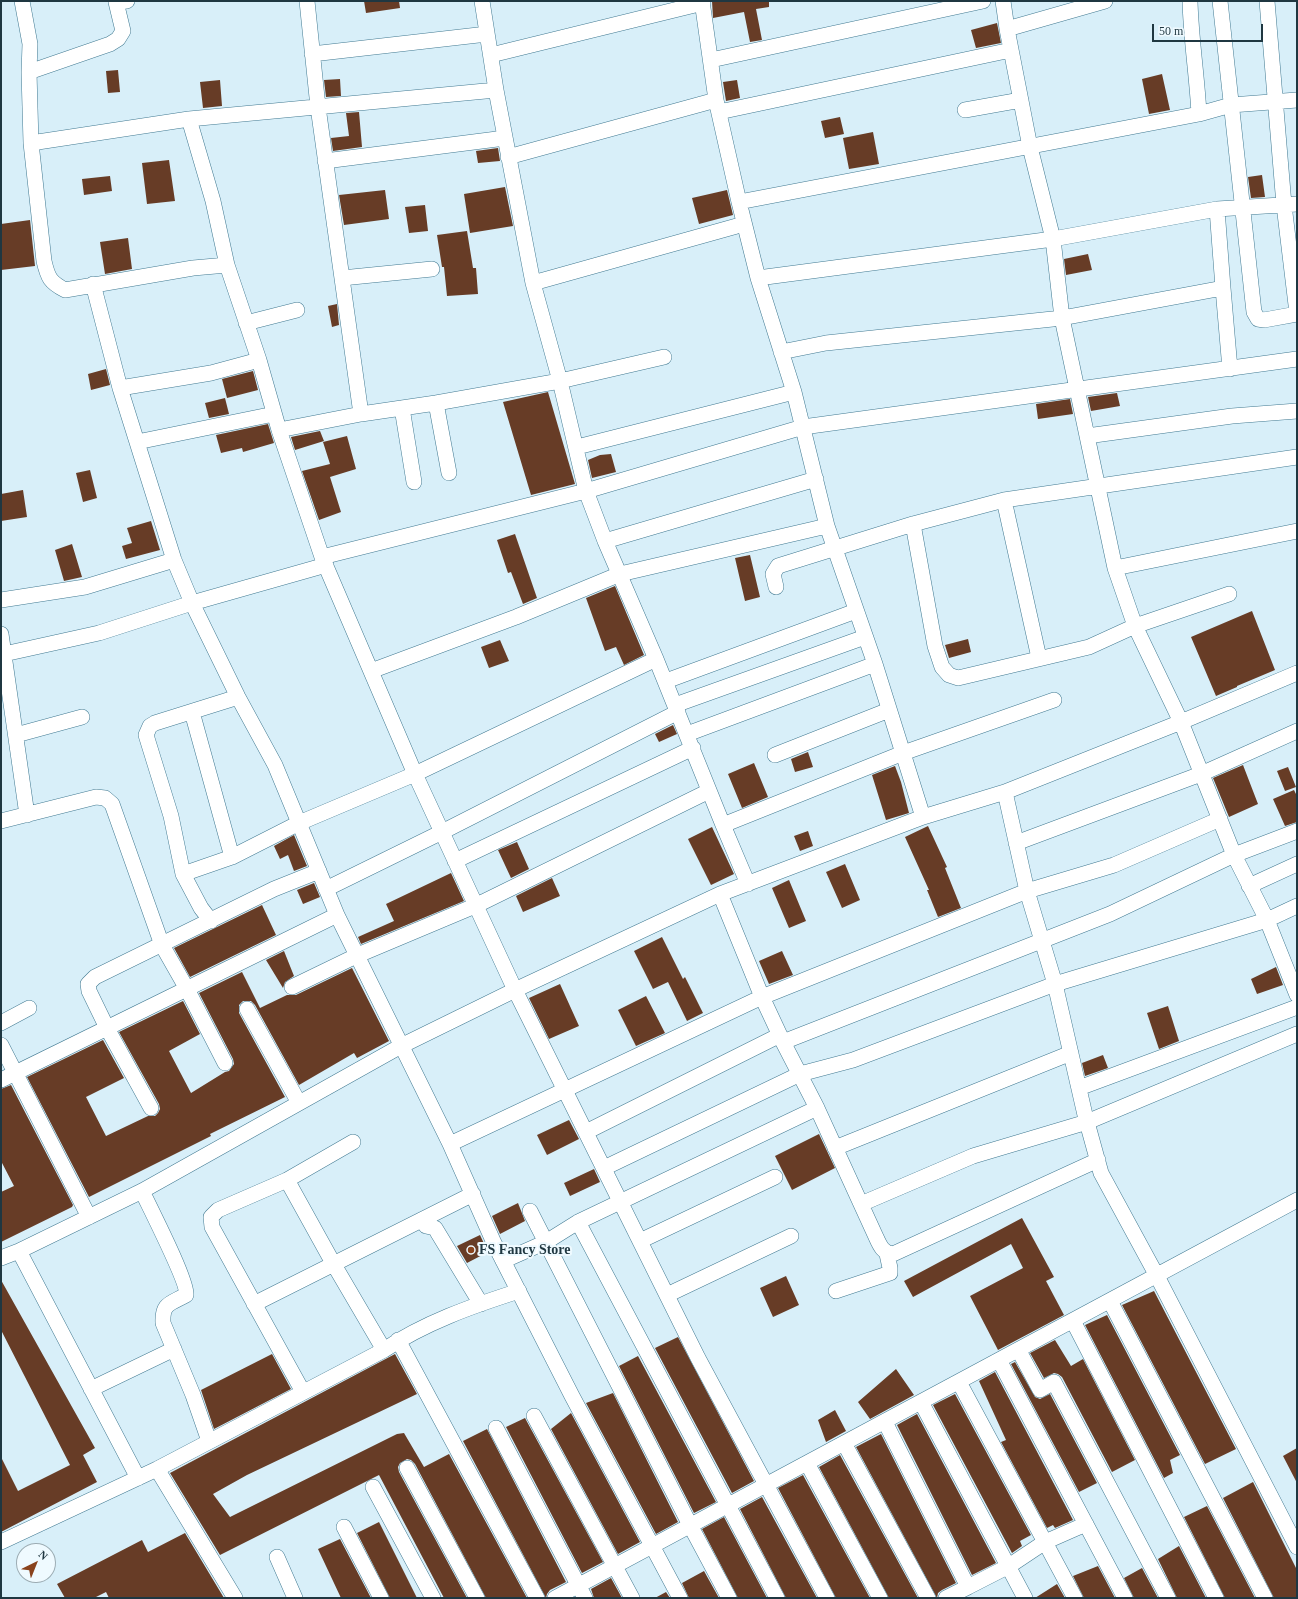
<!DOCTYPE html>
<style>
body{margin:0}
#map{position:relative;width:1298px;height:1599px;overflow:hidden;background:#d8eff9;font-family:"Times New Roman",serif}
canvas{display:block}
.frame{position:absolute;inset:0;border:2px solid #1f3741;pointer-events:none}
.north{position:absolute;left:16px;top:1543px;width:40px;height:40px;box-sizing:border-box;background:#effaff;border:1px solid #9cacb3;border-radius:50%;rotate:43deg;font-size:11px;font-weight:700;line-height:16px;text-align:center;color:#1f3741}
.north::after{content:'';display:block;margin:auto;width:14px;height:18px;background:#89431d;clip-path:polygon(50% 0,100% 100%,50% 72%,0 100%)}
.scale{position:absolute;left:1152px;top:24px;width:111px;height:18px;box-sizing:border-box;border:2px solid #1f3741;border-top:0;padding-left:5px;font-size:12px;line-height:14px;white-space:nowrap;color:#1f3741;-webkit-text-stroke:3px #effaff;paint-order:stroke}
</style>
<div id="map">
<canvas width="1298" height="1599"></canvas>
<div class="frame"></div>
<div class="north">N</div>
<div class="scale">50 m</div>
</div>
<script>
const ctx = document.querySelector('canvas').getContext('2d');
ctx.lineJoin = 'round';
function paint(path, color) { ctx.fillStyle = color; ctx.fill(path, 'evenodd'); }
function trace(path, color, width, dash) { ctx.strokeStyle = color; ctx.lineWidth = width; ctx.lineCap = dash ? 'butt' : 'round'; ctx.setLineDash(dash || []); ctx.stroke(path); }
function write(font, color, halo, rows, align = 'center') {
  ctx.font = font + ' "Times New Roman",serif'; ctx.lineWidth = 4; ctx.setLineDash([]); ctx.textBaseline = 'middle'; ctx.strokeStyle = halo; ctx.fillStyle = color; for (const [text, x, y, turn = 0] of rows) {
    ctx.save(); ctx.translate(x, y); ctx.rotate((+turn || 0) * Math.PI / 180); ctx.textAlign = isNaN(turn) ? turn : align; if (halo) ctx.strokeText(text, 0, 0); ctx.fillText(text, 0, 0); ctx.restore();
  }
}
const building = new Path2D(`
 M364 1H399L400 8 366 13Z
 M712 1H769V7L756 9 762 40 750 42 744 12 713 18Z
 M997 23 1001 43 976 48 971 30Z
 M118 70 120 92 108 93 106 71Z
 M1162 74 1170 110 1149 114 1142 79Z
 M340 79 341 96 326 97 324 80Z
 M220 80 222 106 203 108 200 82Z
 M737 80 740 98 726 101 723 82Z
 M359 112 362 147 333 151 331 138 349 136 346 113Z
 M840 117 844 134 825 138 821 121Z
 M873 132 879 164 849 169 843 138Z
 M498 148 500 161 478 163 476 151Z
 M169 160 175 201 147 204 142 163Z
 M1262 175 1265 197 1251 198 1248 177Z
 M110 176 112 191 84 195 82 179Z
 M505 187 513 226 470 233 464 194Z
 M385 190 389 219 344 225 339 195Z
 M727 190 733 215 699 224 692 198Z
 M425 205 428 231 409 233 405 207Z
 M30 220 35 266 1 270V224Z
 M467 231 473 268H476L478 294 447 296 444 267H442L437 235Z
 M128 238 132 269 105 274 100 242Z
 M1088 254 1092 270 1066 275 1064 259Z
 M337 304 339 325 332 327 328 306Z
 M106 369 110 385 91 390 88 374Z
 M253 371 258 390 227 398 222 379Z
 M548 392 575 484 531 495 503 402Z
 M1117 393 1120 406 1091 411 1088 397Z
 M225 398 229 414 209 418 205 403Z
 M1070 399 1073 414 1038 419 1036 404Z
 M268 424 274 443 243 452 242 448 221 453 216 435Z
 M320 431 324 441 295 450 291 437Z
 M347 436 356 469 330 477 341 512 319 520 302 471 330 464 323 442Z
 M611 454 616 472 592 478 588 460 600 455Z
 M90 470 97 498 83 502 76 473Z
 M23 490 27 517 1 521V494Z
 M151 521 160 550 126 559 122 546 132 543 127 528Z
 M515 534 537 598 523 604 511 572 508 573 497 540Z
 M72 544 82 577 64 581 55 550Z
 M750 555 760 597 745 601 735 558Z
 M615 586 644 655 624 665 616 647 605 651 586 598Z
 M1252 611 1275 670 1237 686V687L1216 696 1191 637Z
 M968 639 971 652 949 658 945 645Z
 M500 640 509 661 489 668 481 647Z
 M673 725 677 734 659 742 655 734Z
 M808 752 813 767 795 772 791 759Z
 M754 763 768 797 742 808 728 774Z
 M1243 765 1258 804 1229 817 1213 778Z
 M895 766 901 782 909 813 886 820 872 775Z
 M1288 767 1296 787 1285 791 1277 771Z
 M1294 790 1297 796V822L1285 826 1273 799Z
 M928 826 947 867 945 868 961 908 938 917 927 890H929L905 837Z
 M712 827 734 874 711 885 688 839Z
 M808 831 813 846 800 851 794 836Z
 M294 835 307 866 294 871 288 855 280 859 274 846Z
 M517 842 529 869 511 878 498 850Z
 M845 864 860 900 842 908 826 872Z
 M451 873 464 901 361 944 358 937 394 921 386 904Z
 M552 878 560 896 523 912 516 896Z
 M789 880 806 921 789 928 772 888Z
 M314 883 320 897 303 904 297 890Z
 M262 905 276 935 190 977 174 948Z
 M662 937 683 979 685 977 703 1013 687 1021 668 982 653 989 634 951Z
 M284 951 294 976 285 982 283 988 266 960Z
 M782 951 793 975 769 984 759 961Z
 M1276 967 1283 985 1257 994 1251 979Z
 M352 968 389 1041 357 1058 354 1053 299 1085 255 1005 251 1001H243L239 1005V1013L285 1097 210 1134 211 1136 89 1197 27 1077 103 1040 124 1078 86 1097 106 1136 148 1116H155L158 1113 160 1109 159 1104 119 1032 183 1001 200 1034 169 1051 191 1093 225 1072 229 1071 234 1064 233 1059 199 993 242 972 260 1008 287 995H296Z
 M560 984 579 1026 549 1039 529 998Z
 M646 996 665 1033 636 1046 618 1010Z
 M1168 1006 1179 1041 1159 1049 1147 1013Z
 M1103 1055 1108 1068 1085 1076 1082 1063Z
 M11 1085 73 1205 72 1207 1 1242V1192L14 1186 1 1161V1089Z
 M569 1120 579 1139 547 1155 537 1135Z
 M819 1134 835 1168 792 1190 775 1156Z
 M594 1169 600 1182 570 1196 564 1183Z
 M518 1203 525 1221 500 1234 492 1216Z
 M1022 1218 1054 1277 1046 1281 1064 1315 998 1350 970 1296 1023 1268 1011 1244 913 1297 904 1281Z
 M480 1235 488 1252 467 1263 457 1246Z
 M786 1276 799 1305 773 1317 760 1288Z
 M1 1280 95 1448 83 1455 97 1482 1 1532V1457L18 1491 70 1465 1 1330Z
 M1154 1291 1236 1449 1205 1464 1122 1305Z
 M1107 1315 1180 1455 1170 1460 1173 1473 1164 1478 1085 1325Z
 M678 1337 754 1481 732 1493 655 1348Z
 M1055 1340 1071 1366 1083 1359 1135 1460 1112 1472 1062 1377 1058 1374 1054 1373 1044 1378 1030 1353Z
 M272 1354 291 1389 214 1429 201 1390Z
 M395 1354 417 1394 247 1475 213 1494 230 1517 397 1434 404 1433 424 1467 449 1454 527 1598H486L415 1464 411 1460 407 1459 400 1463 398 1467 399 1472 467 1598H444L379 1475 220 1555 170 1473Z
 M638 1356 716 1502 694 1513 619 1366Z
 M1015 1362 1035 1397 1040 1399 1050 1394 1097 1483 1079 1492 1011 1364Z
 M896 1369 914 1395 870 1419 858 1402Z
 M995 1372 1073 1520 1055 1528 1053 1525 1047 1528 1001 1442 1006 1440 979 1381Z
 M613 1393 678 1522 656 1534 586 1403Z
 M955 1394 1031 1535 1020 1541 1022 1546 1012 1553 933 1405Z
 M835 1410 846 1431 826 1442 818 1420Z
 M571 1413 640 1542 618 1554 551 1429Z
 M917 1414 996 1563 972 1575 897 1425Z
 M525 1418 603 1562 582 1573 506 1427Z
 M487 1429 566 1582 550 1590 547 1594 546 1598 463 1441Z
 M881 1434 956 1583 942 1590 938 1593 937 1598 856 1447Z
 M1297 1448V1483L1283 1456Z
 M840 1455 918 1598H889L819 1467Z
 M803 1475 870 1598H836L778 1488Z
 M1253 1482 1297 1570V1598H1274L1223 1498Z
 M762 1497 817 1598H786L740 1509Z
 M1207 1506 1255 1598H1225L1184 1517Z
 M724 1517 767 1598H738L702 1529Z
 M379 1522 417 1598H390L357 1533Z
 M185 1533 224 1598H109L106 1592 94 1598H65L57 1584 142 1540 148 1552Z
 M340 1539 371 1598H341L318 1549Z
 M1179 1546 1206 1598H1177L1158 1559Z
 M1098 1566 1115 1598H1084L1073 1576Z
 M1142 1568 1158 1598H1134L1124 1578Z
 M704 1571 719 1598H689L682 1583Z
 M611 1578 622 1598H594L591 1589Z
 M1057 1584 1065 1598H1035Z
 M666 1592 670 1598H655Z`);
const minor = new Path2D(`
 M22 1 30 44 29 72 31 143 44 261C48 278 50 282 65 290L193 268 227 265
 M307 1 318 107 361 414
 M482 1 496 90 533 283 560 381 586 491 605 541 656 659 723 825 748 884
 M702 1 716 100 739 202 758 278 794 392 827 526 875 664 923 817
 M1003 1 1007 29 1030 147 1053 239 1062 318 1115 568 1135 626 1181 722 1234 855 1267 920 1297 995
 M1190 1C1191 39 1197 76 1199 114
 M1220 1 1254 312 1258 319 1264 320 1297 314
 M1267 1 1284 205 1297 313
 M1007 29 1105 1
 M312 54 487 34
 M491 55 703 3
 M711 60 983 1
 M29 72 110 44 118 39 123 31 116 2 127 1
 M965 110 1021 100
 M719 112 1011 50
 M189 119 213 201 227 265 259 360 279 430 322 557 415 774 515 990 698 1358 827 1598
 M31 143 189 119 496 90
 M508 157 716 100
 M325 161 505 138
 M739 202 1199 114 1231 105 1297 100
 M342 278 432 269
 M758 278 1053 239 1217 209
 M533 283 744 224
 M93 284 120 388 174 560 192 603 238 697 275 765 337 915 450 1144 494 1243 572 1396 680 1598
 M1223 288 1230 369
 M246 323 297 310
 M781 352 826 343 1062 318 1223 288 1217 209 1297 204
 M120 388 211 373 259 360
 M436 403 449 473
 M402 408 414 482
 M279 430 361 414 436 403 560 381 664 357
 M1087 436 1232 416 1297 411
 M137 442 274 414
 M577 447 794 392
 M1004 500 1039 658
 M913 524 935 646 942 667 949 675 958 678 1089 647 1135 626 1229 594
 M605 541 816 479
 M322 557 586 491 803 427 1297 359
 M1115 568 1297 531
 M776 587 773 574 778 566 913 524 1004 500 1297 457
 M1 600 85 587 174 560
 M1 634 27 815
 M4 654 99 633 192 603 326 565
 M371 671 516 617 620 574 827 526
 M666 681 856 611
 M675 705 865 637
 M192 712 232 857
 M687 734 875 664
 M16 735 82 717
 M775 755 889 710
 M1005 792 1027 891 1055 984 1085 1115 1101 1173 1157 1276 1297 1547
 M1 821 96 797 105 798 112 804 162 945 187 989 225 1063
 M723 825 903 753 1054 700
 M1016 843 1201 774 1297 731
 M455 861 693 748
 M183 874 232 857 299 823 415 774 656 659
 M1249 886 1297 864
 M326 889 442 832 678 712
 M720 894 762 997 783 1042 817 1108 876 1237C880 1246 883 1253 893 1254L1098 1160
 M211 921 201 908 183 874 171 816 146 735 150 726 155 723 238 697
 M292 987 358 955 477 905 709 791
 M247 1009 299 1103
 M1 1023 29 1008
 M783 1042 1110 914 1234 855 1297 831
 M1 1045 89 1217
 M1 1080 337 915
 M1079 1088 1297 1007
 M151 1108 107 1028 89 991 88 984 95 977 274 889 319 871
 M586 1132 780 1035
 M450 1144 762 997 1027 891 1114 865 1220 819
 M835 1148 1071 1053
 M604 1168 800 1074 853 1060 1055 984 1267 920 1297 906
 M287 1180 333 1263 384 1350
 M142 1191C149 1206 189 1284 186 1295 170 1304 162 1303 163 1323L193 1395 209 1441
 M861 1204 973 1156 1087 1122 1297 1034
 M530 1211 690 1525 729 1598
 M422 1220 426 1226 435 1228 481 1304
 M578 1222 777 1598
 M640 1241 775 1177
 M19 1251 138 1478
 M1 1258 19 1251 142 1191 401 1046 515 990 720 894 923 817 1005 792 1181 722 1297 673
 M503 1261 546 1242 578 1222 817 1108
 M836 1291 890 1273V1268L887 1254
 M667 1295 791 1236
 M1110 1301 1265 1598
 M254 1304 473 1194
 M1073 1321 1216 1598
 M398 1340 537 1598
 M1019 1351 1040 1390 1054 1382 1168 1598
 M999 1360 1125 1598
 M959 1382 1075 1598
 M91 1389 174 1349
 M303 1392 212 1227 211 1217 218 1210 287 1180 353 1142
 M921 1402 1025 1598
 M534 1416 632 1598
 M885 1422 968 1587 1009 1566 1045 1542 1086 1524
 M496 1428 585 1598
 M844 1443 928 1598
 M807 1463 880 1598
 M407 1468 477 1598
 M157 1469 235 1598
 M373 1487 433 1598
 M344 1527 381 1598
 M1 1542 157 1469 384 1350C424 1323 472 1306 519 1291
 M277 1557 295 1598
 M555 1598 1297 1200
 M946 1598 968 1587`);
const markers = [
 [471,1250,4,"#89431d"]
];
const poiNames = [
 ["FS Fancy Store",479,1250]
];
paint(building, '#673c26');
trace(minor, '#427a92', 16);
trace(minor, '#fff', 15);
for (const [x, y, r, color] of markers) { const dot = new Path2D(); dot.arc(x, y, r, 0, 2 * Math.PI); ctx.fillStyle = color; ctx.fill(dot); trace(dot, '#effaff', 1.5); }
write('bold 14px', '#1f3741', '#effaff', poiNames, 'left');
</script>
